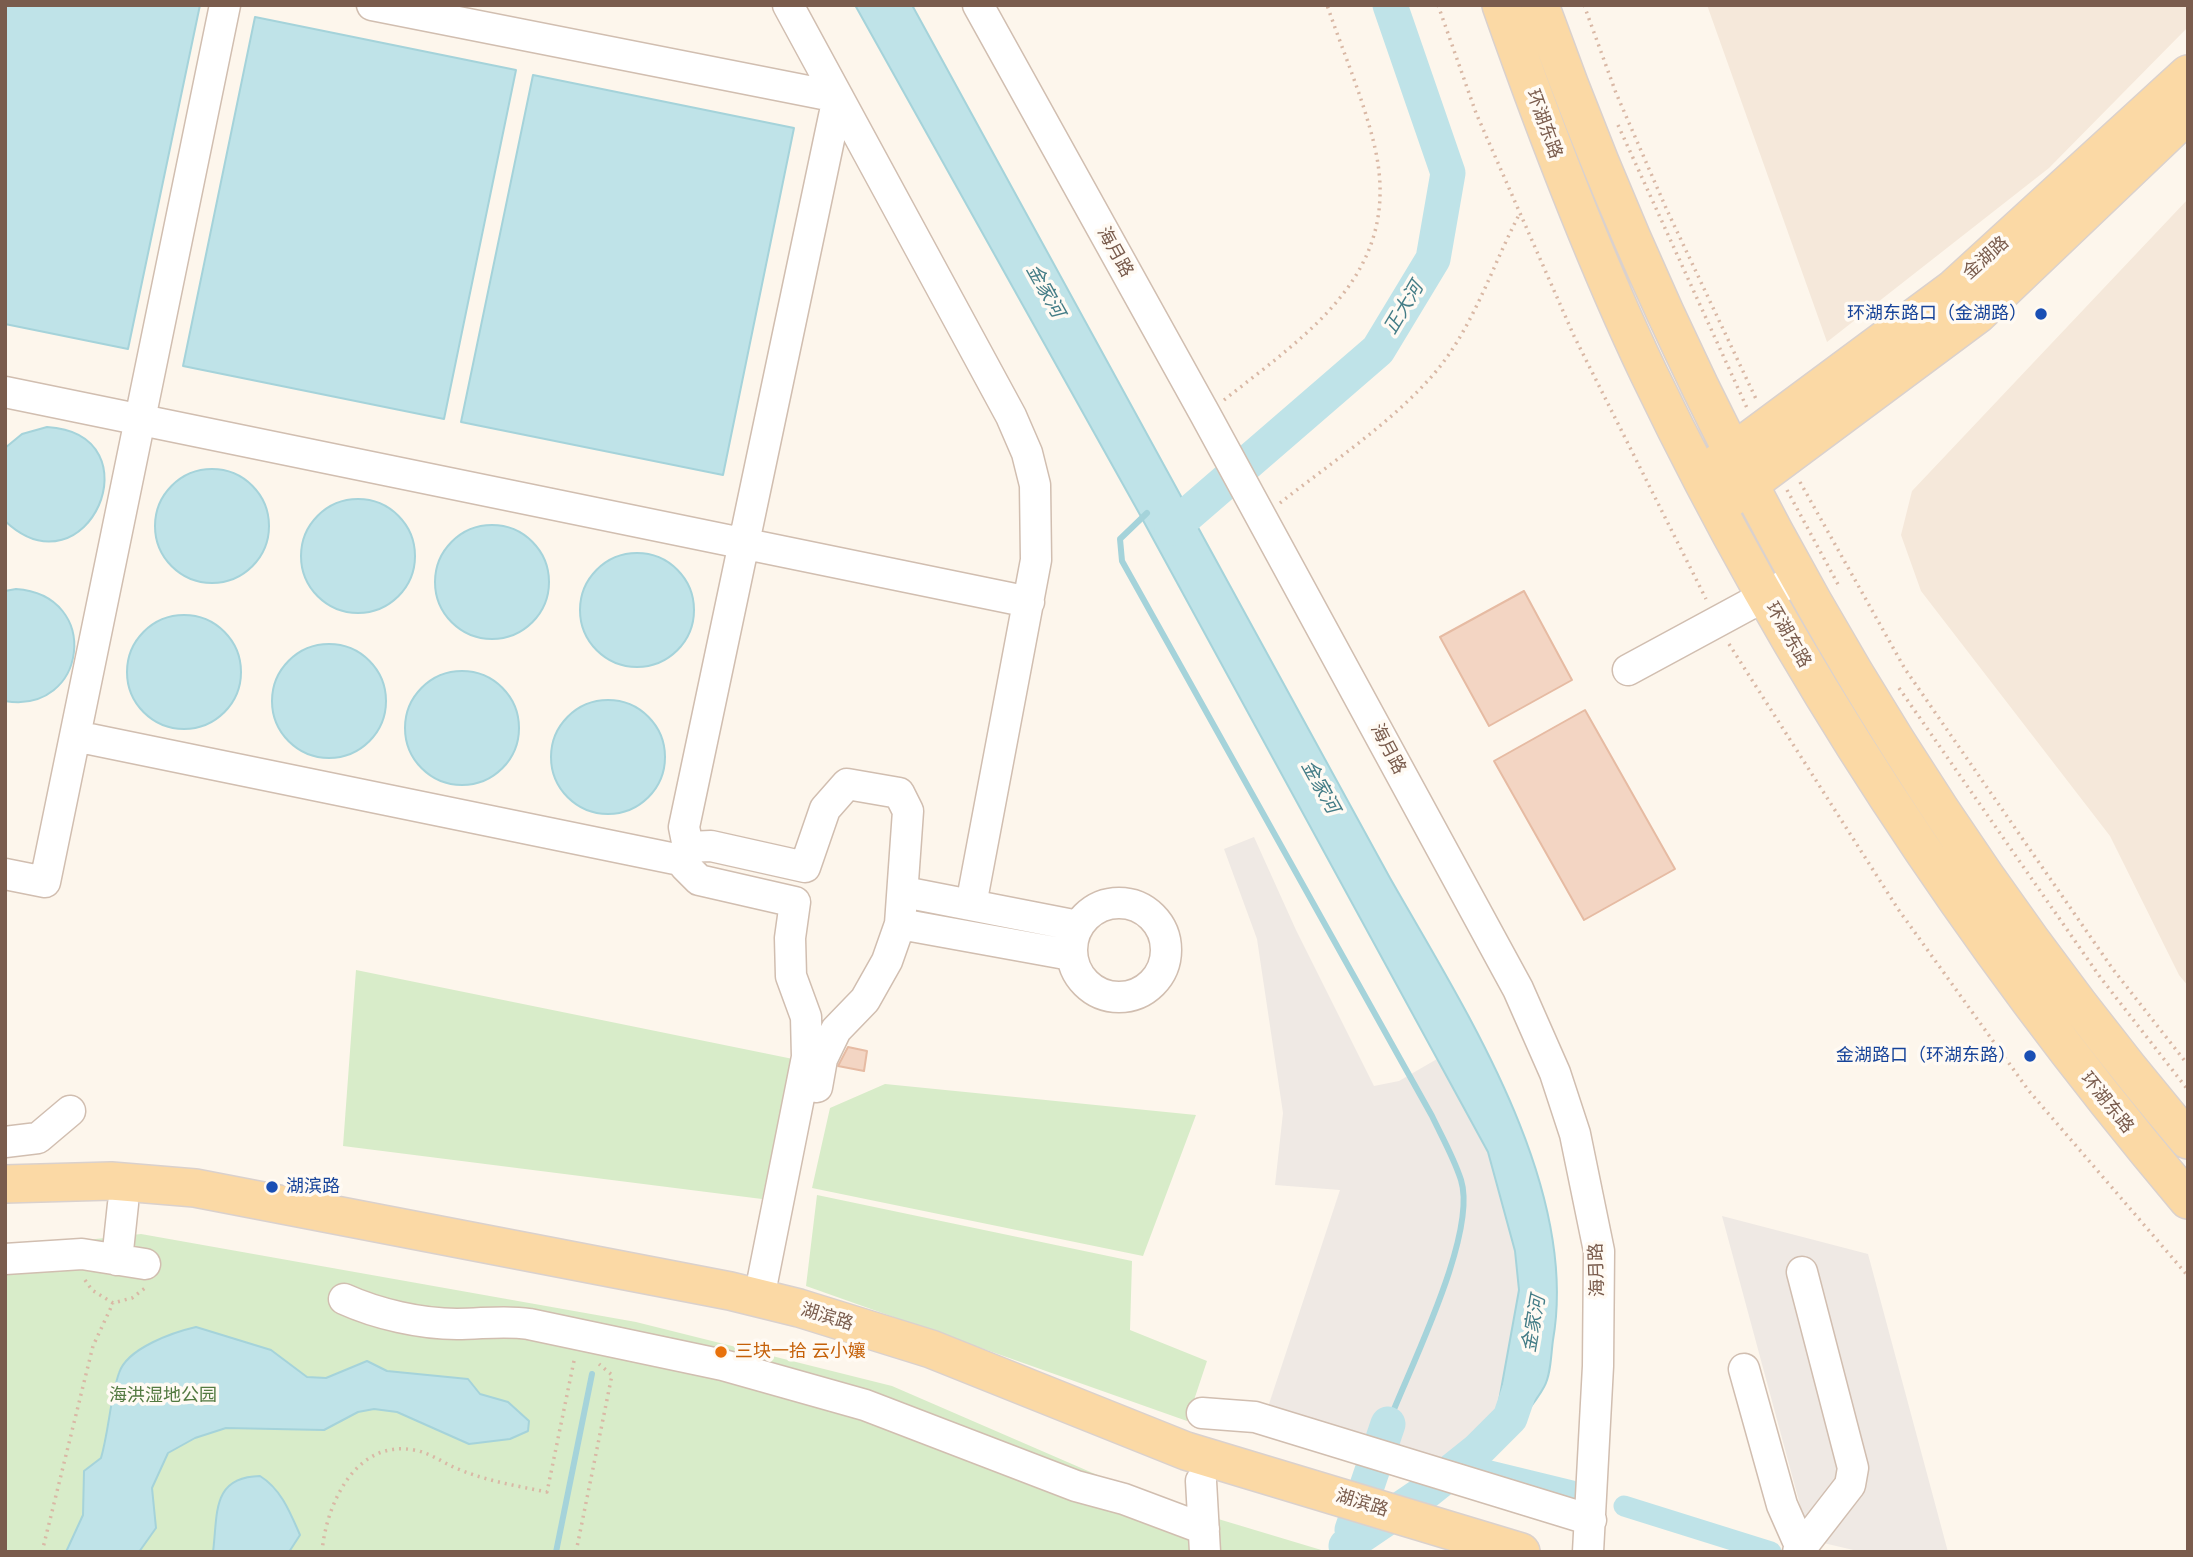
<!DOCTYPE html>
<meta charset="utf-8">
<style>
body{margin:0}
#map{position:relative;width:2193px;height:1557px;overflow:hidden;background:#fdf6ec;font-family:Montserrat,sans-serif}
canvas{display:block}
.frame{position:absolute;inset:0;border:7px solid #7a5c4d;pointer-events:none}
</style>
<div id="map">
<canvas width="2193" height="1557"></canvas>
<div class="frame"></div>
</div>
<script>
const ctx = document.querySelector('canvas').getContext('2d');
ctx.lineJoin = 'round';
function paint(path, color) { ctx.fillStyle = color; ctx.fill(path, 'evenodd'); }
function trace(path, color, width, dash) { ctx.strokeStyle = color; ctx.lineWidth = width; ctx.lineCap = dash ? 'butt' : 'round'; ctx.setLineDash(dash || []); ctx.stroke(path); }
function write(font, color, halo, rows, align = 'center') {
  ctx.font = font + ' Montserrat,"Noto Sans SC",sans-serif'; ctx.lineWidth = 7; ctx.setLineDash([]); ctx.textBaseline = 'middle'; ctx.strokeStyle = halo; ctx.fillStyle = color; for (const [text, x, y, turn = 0] of rows) {
    ctx.save(); ctx.translate(x, y); ctx.rotate((+turn || 0) * Math.PI / 180); ctx.textAlign = isNaN(turn) ? turn : align; if (halo) ctx.strokeText(text, 0, 0); ctx.fillText(text, 0, 0); ctx.restore();
  }
}
const residential = new Path2D(`
 M1707 5H2188V27L2049 168 1827 342Z
 M2188 199V986L2179 975 2110 836 1921 591 1901 535 1912 491Z`);
const industrial = new Path2D(`
 M1254 837 1296 930 1374 1086 1399 1081 1437 1059 1488 1152 1515 1251 1519 1290 1497 1412 1462 1448 1482 1454 1477 1477 1268 1407 1340 1190 1275 1185 1283 1113 1257 939 1224 849Z
 M1722 1216 1868 1254 1948 1552H1862L1819 1542 1803 1516Z`);
const green = new Path2D(`
 M356 970 793 1059 762 1199 343 1146Z
 M885 1084 1196 1115 1143 1256 812 1188 830 1108Z
 M817 1195 1132 1261 1130 1330 1207 1361 1187 1421 806 1286Z
 M141 1234 636 1322 892 1386 1155 1500 1328 1552H5V1249Z`);
const water = new Path2D(`
 M5 5H200L128 349 5 324Z
 M855 5H912L1390 878C1464 1008 1580 1185 1553 1340 1551 1354 1551 1375 1544 1387 1536 1402 1523 1416 1513 1430L1497 1412 1519 1290 1515 1251 1488 1152 1139 513Z
 M255 17 516 70 444 419 183 366Z
 M533 75 794 128 723 475 461 422Z
 M47 427C159 434 87 598 5 521V448L22 434Z
 M155 526a57 57 0 1 1 114 0a57 57 0 1 1-114 0Z
 M301 556a57 57 0 1 1 114 0a57 57 0 1 1-114 0Z
 M435 582a57 57 0 1 1 114 0a57 57 0 1 1-114 0Z
 M580 610a57 57 0 1 1 114 0a57 57 0 1 1-114 0Z
 M16 589C103 595 87 715 5 701V591Z
 M127 672a57 57 0 1 1 114 0a57 57 0 1 1-114 0Z
 M272 701a57 57 0 1 1 114 0a57 57 0 1 1-114 0Z
 M405 728a57 57 0 1 1 114 0a57 57 0 1 1-114 0Z
 M551 757a57 57 0 1 1 114 0a57 57 0 1 1-114 0Z
 M196 1327 271 1350 307 1377 326 1378 367 1361 387 1371 468 1379 480 1394 508 1402 529 1421 528 1431 510 1439 469 1444 397 1412 374 1409 358 1412 324 1430 226 1428 195 1438 168 1453 152 1488 156 1528 139 1552H66L83 1515 84 1471 101 1458C109 1430 110 1399 119 1373 127 1348 174 1332 196 1327Z
 M260 1476C281 1489 290 1512 300 1535L289 1552H213C218 1514 211 1477 260 1476Z`);
const stream = new Path2D(`
 M1147 513 1120 539 1122 561 1432 1116C1442 1137 1454 1158 1461 1180 1478 1234 1409 1369 1388 1424
 M556 1552 592 1374`);
const canal = new Path2D(`
 M1461 1464 1572 1491
 M1624 1506 1771 1552`);
const river = new Path2D(`
 M1172 528 1378 350 1433 259 1448 173 1390 5
 M1352 1530 1388 1424
 M1346 1546 1427 1491 1477 1451 1510 1418 1523 1380`);
const building = new Path2D(`
 M1524 591 1572 680 1489 726 1440 637Z
 M1585 710 1675 869 1584 920 1494 761Z
 M848 1047 867 1051 864 1071 838 1066Z`);
const path = new Path2D(`
 M1438 5 1476 113 1574 336 1706 599
 M1584 5 1616 93 1666 208 1757 401
 M1618 125 1747 408
 M1224 400C1310 332 1403 272 1375 148 1364 100 1343 52 1327 5
 M1800 482 1905 669 2112 968 2188 1065
 M1787 490 1840 588
 M1280 503C1333 461 1395 421 1438 369 1475 323 1493 264 1520 213
 M1729 644 1898 909 2029 1091 2188 1276
 M1899 688 2100 977 2188 1090
 M85 1280 92 1290 113 1303 132 1298 145 1288
 M42 1552 93 1346 113 1303
 M322 1552C326 1504 356 1439 414 1450 431 1453 443 1463 458 1469 487 1481 517 1486 547 1492L575 1356
 M576 1552 612 1375 599 1364`);
const minor = new Path2D(`
 M372 5 838 97 684 827 688 847
 M788 5 1011 416 1027 453 1035 485 1036 560 971 905
 M978 5 1205 414 1518 989 1555 1073 1575 1134 1599 1251 1598 1366 1588 1552
 M5 392 1029 602
 M1628 670 1798 578
 M75 736 685 861
 M5 874 45 882 225 5
 M904 892 1078 926
 M1072 950a47 47 0 1 1 94 0a47 47 0 1 1-94 0Z
 M817 1087 822 1059 836 1030 865 1000 887 961 900 924 1071 955
 M5 1142 38 1138 70 1111
 M5 1259 82 1254 145 1264
 M117 1260 123 1204
 M759 1298 807 1057 806 1017 791 976 790 938 795 902 699 880 685 866 688 847 711 846 805 867 825 809 847 784 899 793 908 811 900 924
 M344 1299C377 1314 421 1324 457 1324 482 1324 504 1320 529 1324L723 1365 865 1405 1076 1486 1124 1499 1204 1529
 M1744 1369 1782 1505 1801 1548
 M1202 1413 1255 1417 1591 1520
 M1201 1481 1205 1552
 M1798 1552 1850 1485 1853 1468 1802 1272`);
const major = new Path2D(`
 M1501 5C1545 130 1592 254 1649 374 1792 672 1975 948 2188 1200
 M1540 5C1688 418 1904 805 2188 1140
 M1714 466 1954 288 2188 74
 M1731 498 1977 315 2188 114
 M5 1184 111 1181 195 1188 730 1291 799 1308 931 1349 1186 1451 1521 1552`);
const markers = [
 [2041,314,7,"#1a4fb4"],
 [2030,1056,7,"#1a4fb4"],
 [272,1187,7,"#1a4fb4"],
 [721,1352,7,"#e8710a"]
];
const streetNames = [
 ["环湖东路",1544,124,70],
 ["海月路",1115,252,61],
 ["金湖路",1986,258,-42],
 ["环湖东路",1788,635,60],
 ["海月路",1388,749,62],
 ["环湖东路",2107,1103,51],
 ["海月路",1597,1270,-92],
 ["湖滨路",827,1317,17],
 ["湖滨路",1362,1503,17]
];
const transitNames = [
 ["环湖东路口（金湖路）",2027,314],
 ["金湖路口（环湖东路）",2016,1056],
 ["湖滨路",286,1187,"left"]
];
const foodNames = [
 ["三块一拾 云小孃",735,1352]
];
const parkNames = [
 ["海洪湿地公园",163,1396]
];
const waterNames = [
 ["金家河",1045,291,61],
 ["正大河",1404,308,-59],
 ["金家河",1320,787,61],
 ["金家河",1534,1324,-80]
];
paint(residential, '#f5e8da');
paint(industrial, '#efe9e4');
paint(green, '#d8ecc9');
paint(water, '#bfe3e8');
trace(water, '#a5d3da', 2);
trace(stream, '#a5d3da', 6);
trace(canal, '#bfe3e8', 21);
trace(river, '#bfe3e8', 35);
paint(building, '#f3d5c3');
trace(building, '#e6bba3', 2);
trace(minor, '#d1beb0', 33);
trace(major, '#dad1cd', 40);
trace(path, '#d9b8a5', 3.5, [2, 5]);
trace(minor, '#fff', 30);
trace(major, '#fbd9a5', 37);
for (const [x, y, r, color] of markers) { const dot = new Path2D(); dot.arc(x, y, r, 0, 2 * Math.PI); ctx.fillStyle = color; ctx.fill(dot); trace(dot, '#fffaf3', 2.5); }
write('18px', '#7a5c4d', '#fffaf3', streetNames);
write('18px', '#164399', '#fffaf3', transitNames, 'right');
write('18px', '#c56008', '#fffaf3', foodNames, 'left');
write('18px', '#537a41', '#fffaf3', parkNames);
write('italic 19px', '#437c86', '#fffaf3', waterNames);
</script>
